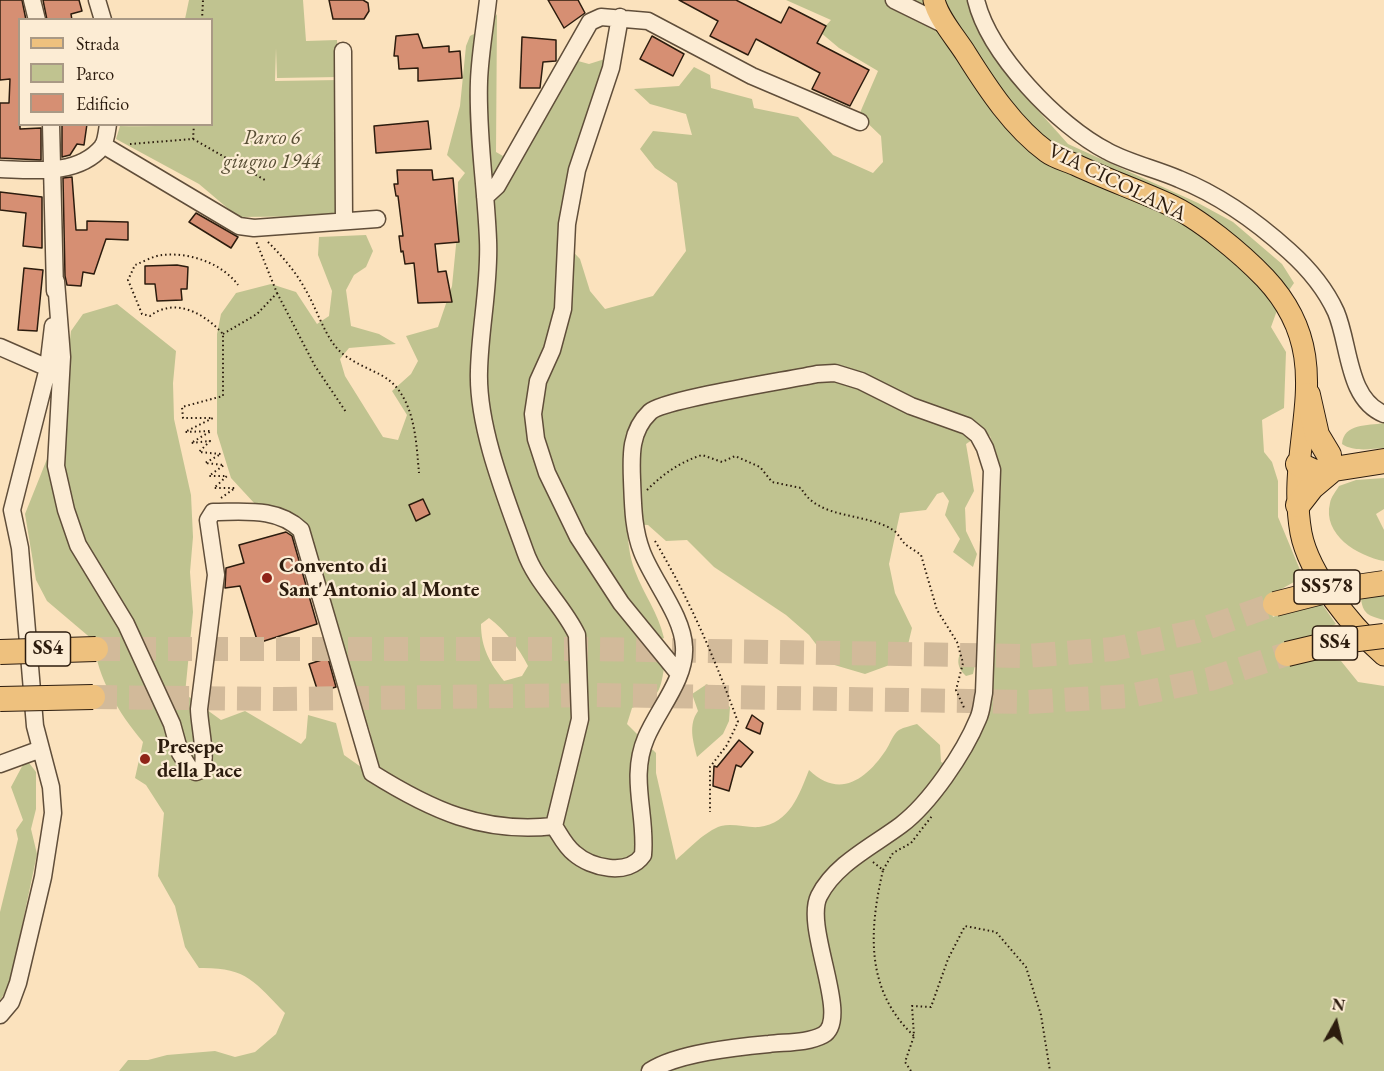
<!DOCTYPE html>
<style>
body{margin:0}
#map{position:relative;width:1384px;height:1071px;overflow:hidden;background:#fbe2bd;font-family:"EB Garamond",serif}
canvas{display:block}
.legend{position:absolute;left:18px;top:18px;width:195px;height:108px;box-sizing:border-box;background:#fcecd4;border:2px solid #a99985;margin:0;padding:8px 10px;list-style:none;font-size:18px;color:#2c1c0e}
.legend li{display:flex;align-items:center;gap:12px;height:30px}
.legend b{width:30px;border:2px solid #a99985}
.north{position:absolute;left:1306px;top:993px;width:60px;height:60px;-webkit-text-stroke:4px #fcecd4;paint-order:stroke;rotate:8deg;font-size:16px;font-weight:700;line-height:24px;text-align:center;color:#2c1c0e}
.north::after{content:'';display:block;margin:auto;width:21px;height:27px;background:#2c1c0e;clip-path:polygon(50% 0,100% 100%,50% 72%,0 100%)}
</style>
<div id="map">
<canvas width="1384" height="1071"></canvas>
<ul class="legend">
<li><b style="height:8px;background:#eec17e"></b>Strada</li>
<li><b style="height:16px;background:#c0c390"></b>Parco</li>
<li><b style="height:16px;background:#d68f73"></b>Edificio</li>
</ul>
<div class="north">N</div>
</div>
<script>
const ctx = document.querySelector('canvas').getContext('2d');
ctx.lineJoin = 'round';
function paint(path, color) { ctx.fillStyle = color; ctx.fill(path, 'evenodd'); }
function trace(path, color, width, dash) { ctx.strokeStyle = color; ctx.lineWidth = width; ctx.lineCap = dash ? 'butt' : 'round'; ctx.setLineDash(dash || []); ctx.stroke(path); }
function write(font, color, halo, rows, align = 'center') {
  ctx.font = font + ' "EB Garamond",serif'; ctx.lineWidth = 4.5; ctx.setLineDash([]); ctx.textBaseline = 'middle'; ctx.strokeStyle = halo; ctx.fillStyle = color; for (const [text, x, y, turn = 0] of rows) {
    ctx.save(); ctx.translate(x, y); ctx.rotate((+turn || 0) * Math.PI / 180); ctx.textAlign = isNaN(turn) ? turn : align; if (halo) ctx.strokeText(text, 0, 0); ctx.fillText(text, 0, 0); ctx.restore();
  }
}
const green = new Path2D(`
 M189 0H303L306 41 337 40 339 77 277 78 276 48 275 81 339 80 337 216 238 217 199 184 116 139 120 126C151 127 181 125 212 124V20L185 19Z
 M786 0H967L1003 71 1068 144 1198 203 1233 222 1282 264 1294 283 1279 305 1271 327 1286 352 1284 408 1262 420 1264 452 1272 462 1278 481V517L1303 577 1267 597 1273 617 1317 597 1336 624 1287 648 1303 655 1341 661 1358 682 1384 686V1071H119L128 1060H148L167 1055 215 1051 235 1057 255 1052 276 1034 285 1013C254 981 246 967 199 968L185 947 175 906 158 876 164 813 146 785 135 778 143 742C118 712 98 679 93 640L47 601 36 580 25 514 59 429 71 331 83 314 117 304 176 351 173 383 174 419 191 495 193 537 190 572 193 612 185 694 221 720 245 711 301 744 306 738 308 715 336 723 344 755 361 767 374 755 370 731 297 546 282 522 255 504 231 478 217 433V334L221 314 236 293 271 284 296 292 317 324 329 316 332 291 318 255 319 237 366 235 373 251 366 267 354 275 346 290 351 326 379 334 396 344 349 348 340 359 345 376 383 437 398 440 407 415 392 391 411 374 418 361 406 336 438 327 452 286 457 235 458 182 465 173 447 155 460 106 466 46 470 36 487 27 497 14 496 152 503 156 530 129 565 75 578 61 589 64 608 58 561 239 580 259 590 291 605 309 653 296 686 251 677 183 655 168 640 149 653 131 692 135 686 114 650 104 634 89 679 86 694 67 710 75 711 88 752 99 754 108 798 117 833 155 873 173 883 162 881 136 859 115 878 71 839 48 820 32 831 20ZM981 434 990 436 997 455 1001 483 993 602 978 722 953 767 941 762 940 745 917 724C911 726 904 727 899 730 893 734 890 744 886 750 866 780 839 799 809 770 799 795 790 823 759 827 747 828 733 823 721 826 705 831 689 849 676 860L656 773V753L627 724 632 708C657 698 660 695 664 668L649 645 664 638C658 612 644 595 635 571 629 556 628 540 627 524L648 525 666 541 687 540 714 567 786 615 809 635 831 664 865 674 895 663 907 649 912 628 895 593 889 564 900 513 926 510 937 494 943 492 949 501 945 515 960 539 953 552 973 567 977 554 966 531 965 508 974 491 966 444ZM489 618C505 630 519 648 528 666L522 676 504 681C490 663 481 648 481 624Z
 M1384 423V448C1370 449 1354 452 1342 444 1344 423 1367 426 1384 423Z
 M1384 478V509L1376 514 1384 530V561C1358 556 1322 535 1330 503 1331 497 1336 491 1339 486L1356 480Z
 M1384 595V620C1369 616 1362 614 1361 597Z
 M965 645 974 651 976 660 973 674 966 676C955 666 957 656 965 645Z
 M707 684 717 697 730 707 729 721 723 734 697 757C693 741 688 725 698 711L692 694Z
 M26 759 36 772V809L31 829 37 854 9 988 0 1000V912L18 839 16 830 23 820 11 787Z`);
const building = new Path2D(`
 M0 0H22L26 20H20V129L41 128V160L0 158V103H9L10 79 0 80Z
 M43 0H79L82 11 71 14 72 20H47Z
 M329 0H363L368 3 369 11 364 19H333Z
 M548 0H578L585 13 564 28Z
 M679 0H736L781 23 789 7 826 26 817 43 869 70 850 106 812 89 820 73 756 39 748 55 710 36 718 21Z
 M418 34 423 48 449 46V52L460 51 462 78 418 81V68L399 69 398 56H394L396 36Z
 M652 36 684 54 673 76 640 59Z
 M522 37 556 40V61L543 62 540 88H520Z
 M428 121 431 149 376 153 374 126Z
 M62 124H87L84 145 77 144 70 155 62 157Z
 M397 170H432L433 180 453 178 459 242 435 244 438 272 446 271 452 302 418 303 414 263 405 264 403 251 401 252 399 236H403L398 196H396L394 184H398Z
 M72 177 76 230H87V221L128 222V240L106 239 94 274 83 272 81 286 67 285 65 276 63 178Z
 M0 192 42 197V248L23 246 26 213 0 210Z
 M196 213 238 237 231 248 189 222Z
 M177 265 188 267 187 289H181L182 300 157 301 155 284H145V266Z
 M24 268 43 270 37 331 18 330Z
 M423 499 430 514 416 521 409 505Z
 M286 532 292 536 317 624 258 643 240 586 225 588 226 568 244 563 239 545Z
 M328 658 336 687 318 692 309 664Z
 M752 715 763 723 760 734 746 728Z
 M739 740 753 752 741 767 736 765 729 791 713 786 714 766 717 767Z`);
const highwayTunnel = new Path2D(`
 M96 649H587L1027 656 1114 649 1197 631 1275 604
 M93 697 281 699 595 695 1029 702 1129 696 1210 679 1287 654`);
const path = new Path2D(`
 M202 20 203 0
 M193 139 265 180
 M130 144 193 139 194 124
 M268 242C282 256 296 272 305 289 316 307 322 329 335 346 346 360 366 367 381 375 415 393 416 440 419 473
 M277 293 315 366 346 412
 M223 334 257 314 277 293 256 241
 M647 490C663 474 680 462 702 455L722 462 735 456 760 467 772 482 801 488C818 520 865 512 893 530 898 533 901 540 905 544 910 548 916 551 921 555L937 610 957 642 963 663 956 690 965 710
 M221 498 235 488H214L227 476H209L224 465 205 463 221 454 199 452 210 441 191 443 211 431 185 432 213 418H183L182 407 223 396V334C204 313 175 297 150 316L142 314 128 280 135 265C143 262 153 256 162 255 189 252 222 263 238 285
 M655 541C689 598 715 659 738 722L727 745 710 767V812
 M873 862 883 870C869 931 865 990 914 1036L912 1006 931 1007 948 959 965 926 996 932 1026 967 1041 1015 1050 1071
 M883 870 893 853 911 843 932 816
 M911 1071 905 1062 914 1036`);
const minor = new Path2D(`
 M32 0 37 20
 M97 0 103 20
 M488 0C485 27 480 54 479 81 477 134 486 187 488 240 490 284 480 327 479 371 477 427 506 498 525 551 536 583 563 605 577 635L580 719 554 826C560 835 565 846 574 853 591 868 628 877 643 855 647 815 629 778 646 738 658 709 686 679 684 647 683 616 653 581 642 552 633 529 633 505 632 480 631 455 630 431 650 412 664 399 790 380 817 374L835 373 861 381 911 406 967 426 978 435 985 448 992 470 984 693C982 701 982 711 978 719 964 753 930 803 901 825 873 846 835 864 819 896 803 928 852 1019 823 1035 808 1043 786 1042 769 1044 737 1047 677 1053 650 1071
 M894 0 949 27
 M976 0C989 54 1058 126 1107 151 1129 163 1156 169 1179 179 1219 195 1257 222 1289 251 1308 268 1325 288 1336 312 1350 345 1347 399 1384 414
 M620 17 611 68 577 170 567 224 563 309 552 350 538 381 533 414 536 439 547 473 578 537 621 603 679 674
 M343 51 344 221
 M51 124 55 291
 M103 145 239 226 254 228 377 219
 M0 169C33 170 78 176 102 147 106 142 107 131 108 124
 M485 197 497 186 590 22 601 17 648 21 752 76 860 122
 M56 281 62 357 56 466 66 510 78 545 126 624 172 724 180 753 190 769 196 772 201 770C208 760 199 724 199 709L216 575 208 520 213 512C244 512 277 507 301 530L372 773C431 810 483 834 554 826
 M0 347 48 368
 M0 764 41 749
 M0 1015 11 1002 18 983 43 877 53 813 51 787 35 726 20 548 12 510 48 368 53 326`);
const major = new Path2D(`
 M934 0C938 18 956 38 966 54 988 89 1013 127 1047 152 1055 158 1067 161 1076 165 1106 179 1137 190 1168 204 1199 218 1241 253 1265 278 1343 361 1284 438 1301 533 1309 575 1353 628 1384 655`);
const highway = new Path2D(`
 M1308 395 1317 435 1329 455
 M1298 464 1315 472 1384 461
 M1298 505 1312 487 1331 471`);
const highwayBridge = new Path2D(`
 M1275 604 1322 592 1384 583
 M0 652 96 649
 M1287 654 1342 641 1384 636
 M0 699 93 697`);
const markers = [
 [267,578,6,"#8f2418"],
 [145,759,6,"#8f2418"]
];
const shields = [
 [1327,587,66],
 [1335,643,45],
 [48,649,45]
];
const shieldNames = [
 ["SS578",1327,587],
 ["SS4",1335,643],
 ["SS4",48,649]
];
const parkNames = [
 ["Parco 6",272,138],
 ["giugno 1944",272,162]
];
const streetNames = [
 ["VIA CICOLANA",1117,183,26]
];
const poiNames = [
 ["Convento di",279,566],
 ["Sant'Antonio al Monte",279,590],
 ["Presepe",157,747],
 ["della Pace",157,771]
];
paint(green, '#c0c390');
paint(building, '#d68f73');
trace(building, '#2c1c0e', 1.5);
trace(highwayTunnel, '#d2ba9a', 24, [24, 12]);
trace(minor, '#604e3a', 19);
trace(major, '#2c1c0e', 23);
trace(highway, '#2c1c0e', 26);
trace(path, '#2c1c0e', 2, [1.5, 3]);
trace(minor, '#fcecd4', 16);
trace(major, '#eec17e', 21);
trace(highway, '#eec17e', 24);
trace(highwayBridge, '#2c1c0e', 26, []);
trace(highwayBridge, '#eec17e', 24);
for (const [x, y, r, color] of markers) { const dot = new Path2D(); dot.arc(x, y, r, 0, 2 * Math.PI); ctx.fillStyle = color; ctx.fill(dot); trace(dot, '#fcecd4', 2); }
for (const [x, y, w] of shields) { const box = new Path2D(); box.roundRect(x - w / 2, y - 17, w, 34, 4.5); ctx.fillStyle = '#fcecd4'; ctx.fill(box); trace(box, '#2c1c0e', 1.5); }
write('bold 20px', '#2c1c0e', null, shieldNames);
write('italic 21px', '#584e35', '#fcecd4', parkNames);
write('21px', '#2c1c0e', '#fcecd4', streetNames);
write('bold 21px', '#2c1c0e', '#fcecd4', poiNames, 'left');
</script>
